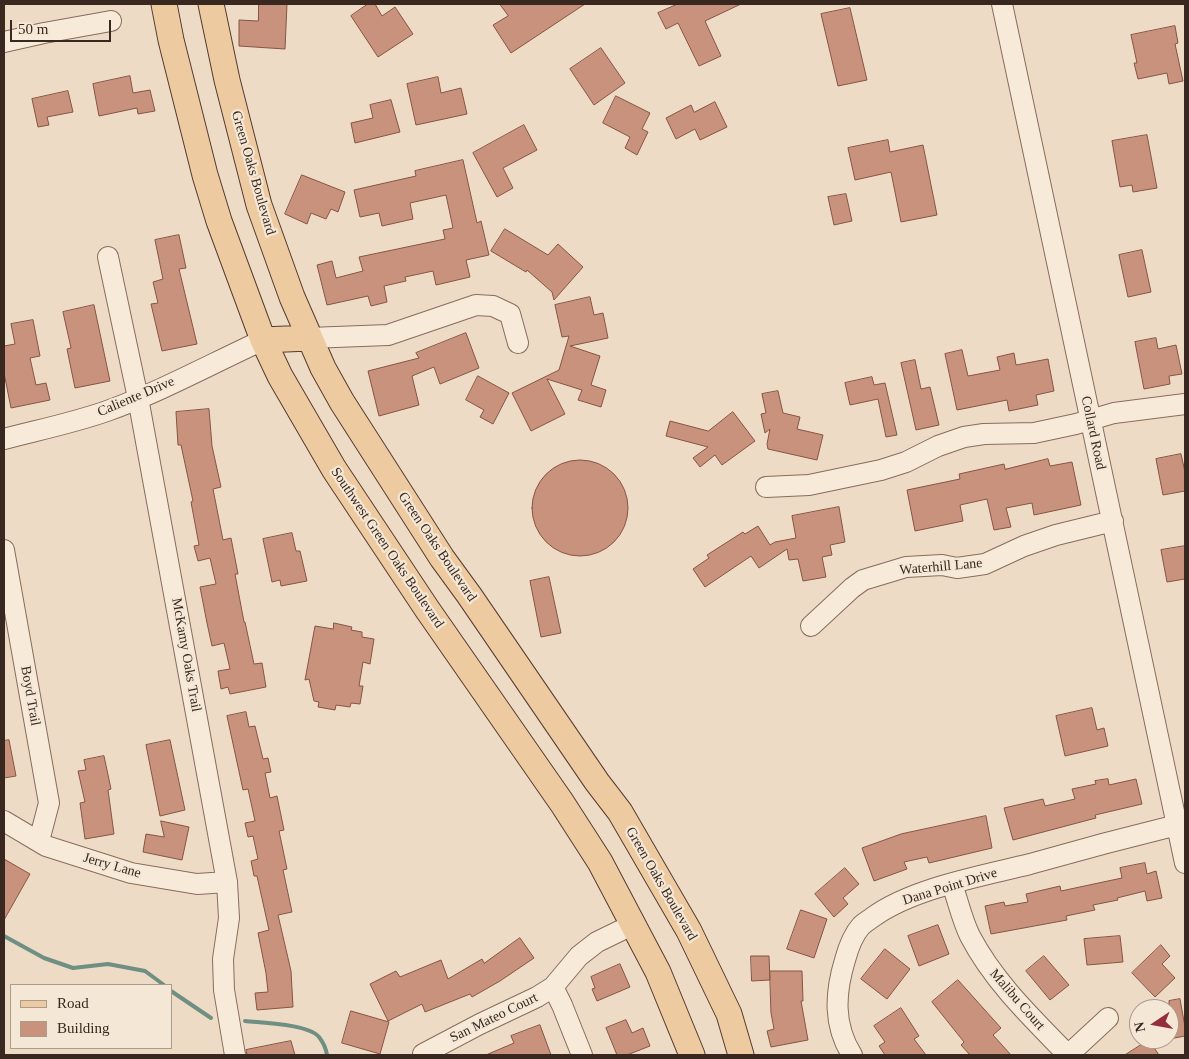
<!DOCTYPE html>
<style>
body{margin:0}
#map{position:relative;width:1189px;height:1059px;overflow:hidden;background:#eddbc6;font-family:"Times New Roman",serif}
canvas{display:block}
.frame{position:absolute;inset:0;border:5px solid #382820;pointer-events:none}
.legend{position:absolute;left:10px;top:984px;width:162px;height:65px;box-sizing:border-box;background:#f4e7d5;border:1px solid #a99b8d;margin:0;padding:6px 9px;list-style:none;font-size:15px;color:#382820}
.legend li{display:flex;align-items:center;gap:10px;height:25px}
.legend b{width:25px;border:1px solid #a99b8d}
.north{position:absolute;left:1129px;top:999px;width:50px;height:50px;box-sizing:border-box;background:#f4e7d5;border:1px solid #a99b8d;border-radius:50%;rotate:258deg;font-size:14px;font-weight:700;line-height:20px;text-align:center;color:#382820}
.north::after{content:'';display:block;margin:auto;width:18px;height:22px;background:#942e3e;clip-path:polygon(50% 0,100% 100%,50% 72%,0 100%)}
.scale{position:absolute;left:10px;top:20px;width:101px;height:22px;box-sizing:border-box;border:2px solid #382820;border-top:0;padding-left:6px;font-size:15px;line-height:18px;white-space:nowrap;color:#382820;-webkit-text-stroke:4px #f4e7d5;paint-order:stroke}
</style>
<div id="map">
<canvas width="1189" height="1059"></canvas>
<div class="frame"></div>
<ul class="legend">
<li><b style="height:6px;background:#eecaa0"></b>Road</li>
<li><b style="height:14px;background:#c9927d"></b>Building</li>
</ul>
<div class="north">N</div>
<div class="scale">50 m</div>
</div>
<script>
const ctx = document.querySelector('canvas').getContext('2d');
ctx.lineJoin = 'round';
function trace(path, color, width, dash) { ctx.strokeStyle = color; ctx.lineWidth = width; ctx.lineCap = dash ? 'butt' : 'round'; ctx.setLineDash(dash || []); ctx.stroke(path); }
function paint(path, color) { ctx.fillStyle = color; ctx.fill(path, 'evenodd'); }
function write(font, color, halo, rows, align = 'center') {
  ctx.font = font + ' "Times New Roman",serif'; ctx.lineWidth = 4.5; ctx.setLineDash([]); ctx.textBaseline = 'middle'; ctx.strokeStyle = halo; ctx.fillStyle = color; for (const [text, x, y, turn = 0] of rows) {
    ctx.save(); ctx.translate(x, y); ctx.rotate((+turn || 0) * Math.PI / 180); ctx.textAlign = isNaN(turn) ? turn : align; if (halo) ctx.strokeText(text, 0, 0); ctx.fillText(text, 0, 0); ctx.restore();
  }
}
const stream = new Path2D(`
 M4 936 44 958 73 968 108 964 145 971 164 985
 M171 991 211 1018
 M245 1021C263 1023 308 1024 319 1037 323 1042 326 1049 327 1055`);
const building = new Path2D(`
 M259 4H287L285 49 239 46V20L258 21Z
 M368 4H375L382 16 395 7 413 34 378 57 351 16Z
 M500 4H585L511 53 493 25 508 16Z
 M678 4H741L705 21 721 56 699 66 678 23 666 29 658 13Z
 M850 8 867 80 838 86 821 14Z
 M1175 26 1178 43 1175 44 1183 81 1169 84 1167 73 1138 79 1134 63H1137L1131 35Z
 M601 48 625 83 594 105 570 69Z
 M130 76 133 93 150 90 155 111 138 114 137 108 99 116 93 84Z
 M438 77 441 93 461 88 467 114 416 125 407 84Z
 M68 91 73 112 47 117 49 125 38 127 32 99Z
 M616 96 650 113 642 129 648 132 637 155 625 148 630 137 603 123Z
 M391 100 400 132 355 143 351 123 373 118 370 105Z
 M715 102 727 127 700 140 695 129 676 139 666 118 691 105 694 112Z
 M524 125 537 150 503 168 513 188 497 197 473 153Z
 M1147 135 1157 188 1133 192 1132 185 1120 187 1112 141Z
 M888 140 890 152 923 145 937 215 901 222 891 172 855 180 848 148Z
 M463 160 477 223 481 221 489 255 466 260 470 277 436 285 433 271 405 277 406 281 384 286 387 302 371 306 368 296 327 305 317 265 332 261 336 278 363 271 359 257 445 239 443 230 453 228 446 195 410 203 413 219 382 226 379 213 360 217 354 190 416 176 415 171Z
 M302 175 345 192 338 212 331 209 326 219 311 213 307 224 285 214Z
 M846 194 852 221 834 225 828 197Z
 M505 229 548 255 558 244 583 267 554 300 552 292 527 270 526 272 491 251Z
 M179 235 186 268 179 269 197 344 162 351 151 304 158 303 153 282 163 279 155 240Z
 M1142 250 1151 292 1128 297 1119 255Z
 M590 297 594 315 603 313 608 338 570 346 600 356 591 385 606 390 601 407 578 400 582 390 547 379 565 414 531 431 512 393 559 370 569 336 562 337 555 305Z
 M94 305 110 381 75 388 67 349 71 348 63 312Z
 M33 320 40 356 30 358 36 385 46 383 50 400 11 408 4 373V346L15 344 11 324Z
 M466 333 479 368 440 384 434 367 412 376 419 405 379 416 368 371 419 358 416 353Z
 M1156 338 1158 349 1176 345 1182 374 1169 376 1170 384 1144 389 1135 342Z
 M962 350 968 376 1000 370 997 357 1014 353 1016 365 1048 359 1054 391 1036 395 1038 405 1009 411 1007 400 957 410 945 354Z
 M915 360 921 389 930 387 939 425 916 430 901 363Z
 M478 376 509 393 493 424 480 417 484 410 466 400Z
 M872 377 874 385 885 383 897 435 886 437 878 399 850 405 845 383Z
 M778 391 783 413 800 417 797 429 823 435 817 460 768 449 767 444 770 429 765 433 761 414 766 413 762 394Z
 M209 409 212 446 221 487 213 489 223 540 231 538 238 574H235L244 622H245L254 664 262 663 266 687 230 694 228 687 221 689 218 671 230 669 224 643 212 646 207 623 200 587 216 584 210 558 198 561 194 546 199 545 191 502 193 501 181 445H178L176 412Z
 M733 412 755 441 722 465 715 455 700 467 693 458 708 447 666 436 670 421 708 431Z
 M1181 454 1185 472V491L1163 495 1156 459Z
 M1048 459 1050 466 1072 462 1081 505 1034 515 1032 503 1006 508 1011 527 994 530 987 499 960 505 963 521 915 531 907 490 960 479 959 474 1004 464 1005 469Z
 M532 508a48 48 0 1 1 96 0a48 48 0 1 1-96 0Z
 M839 507 845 542 830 545 832 555 822 557 826 577 803 581 798 559 789 560 787 549 759 568 751 556 705 587 693 569 709 558 707 555 743 532 745 534 758 526 770 545 775 542 796 538 792 516Z
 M292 533 296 551H300L307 581 281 586 280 580 272 582 263 539Z
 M1185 546V579L1167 582 1161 550Z
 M549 577 561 633 541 637 530 581Z
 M334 623 352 627 351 630 362 632V637L374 639 370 664 363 662 359 686H363L360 704 351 703 350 707 336 705 335 710 318 707 319 702 314 701 309 679 305 680 315 626 333 629Z
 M1092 708 1097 730 1104 728 1108 746 1065 756 1056 716Z
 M246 712 249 727 255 726 263 759 268 758 271 772 265 773 270 798 277 796 284 830 279 831 287 869 283 870 292 912 278 915 291 971 293 1007 257 1010 255 993 268 992 266 973 258 933 269 930 257 876H254L251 861 258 859 253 836 248 837 245 823 255 821 248 789 243 790 227 716Z
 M9 740 16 776 4 778V741Z
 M170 740 185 810 160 816 146 745Z
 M104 756 111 789 108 790 114 834 85 839 80 803 85 802 78 771 86 770 84 760Z
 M1108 779 1109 785 1136 779 1142 804 1095 815 1096 818 1013 840 1004 808 1043 799 1045 806 1075 799 1072 789 1096 784 1095 781Z
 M986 816 992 848 929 863 927 857 904 862 907 869 874 881 862 848 901 834Z
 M161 821 189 827 182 860 143 852 146 834 164 837Z
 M4 859 30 874 4 920Z
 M1145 863 1147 874 1156 871 1162 898 1147 901 1145 891 1117 898 1118 900 1093 905 1095 910 1066 916 1067 920 991 934 985 906 1004 902 1005 906 1028 902 1026 894 1060 886 1061 891 1122 878 1120 868Z
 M845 868 859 884 843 898 848 904 834 917 815 894Z
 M801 910 827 919 814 958 787 949Z
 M938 925 949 954 919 966 908 936Z
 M1120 936 1123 962 1087 965 1084 939Z
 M520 938 534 958 500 981 472 997 470 994 425 1012 422 1004 388 1021 370 984 396 971 400 977 441 960 448 979 482 959 484 963Z
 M1161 945 1170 956 1162 964 1175 978 1155 997 1132 973Z
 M885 949 910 969 887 999 861 979Z
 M751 956H769L770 980 752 981Z
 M1044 956 1069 985 1050 1000 1026 971Z
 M620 964 630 987 597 1001 592 989 595 988 591 977Z
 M770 971H802L803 1001H801L808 1040 771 1047 767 1031 774 1029 771 1013Z
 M958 980 1001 1028 993 1035 1011 1055H970L961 1045 964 1042 932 1002Z
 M1180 999 1185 1027V1036L1169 1039V1001Z
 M901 1008 919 1036 914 1039 926 1055H885L879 1046 885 1042 874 1026Z
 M351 1011 389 1022 380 1054 342 1043Z
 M626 1020 632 1033 643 1028 650 1046 627 1055H617L606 1028Z
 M540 1025 551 1055H486L514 1043 511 1036Z
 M1149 1040 1159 1055H1125Z
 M291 1041 295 1055H247L246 1050Z`);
const minor = new Path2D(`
 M1002 4 1185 863
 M4 42 44 33 111 21
 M108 257 138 398 227 882 229 918 223 959 224 990 235 1055
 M309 338 388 335 476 305 493 306 510 314 518 343
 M4 439C38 430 73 423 107 411 160 392 211 364 263 340
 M766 487 809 485 881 470 906 462 938 446 964 437 984 434 1034 433 1076 424 1114 413 1185 404
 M4 550 49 803 39 841
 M811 626 852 588 863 580 906 567 942 565 957 568 985 564 1024 546 1056 535 1113 521
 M4 821 46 846 131 873 197 884 227 882
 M952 884C958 901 962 920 970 936 994 982 1032 1018 1068 1055
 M553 987 562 1005 582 1055
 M423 1054 480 1024 537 997 553 987 579 956 597 942 634 924
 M852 1055C833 1025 835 993 845 960 848 949 852 936 861 926 864 923 869 920 873 917 913 888 982 876 1030 864 1079 850 1128 837 1177 825
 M1068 1055 1108 1018`);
const major = new Path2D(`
 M164 4 171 40 205 175 219 221 263 340 280 376 334 469 427 609 562 803 600 862 658 972 692 1055
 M211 4 227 80 259 205 292 297 323 368 342 402 442 558 469 595 597 782 620 812 689 931 729 1014 741 1055
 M263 340 309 338`);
const streetNames = [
 ["Green Oaks Boulevard",253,173,74],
 ["Caliente Drive",136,397,-23],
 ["Collard Road",1093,433,78],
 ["Green Oaks Boulevard",437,547,56],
 ["Southwest Green Oaks Boulevard",387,548,56],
 ["Waterhill Lane",941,567,-5],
 ["McKamy Oaks Trail",186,655,80],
 ["Boyd Trail",30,696,80],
 ["Jerry Lane",112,866,16],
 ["Green Oaks Boulevard",661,884,60],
 ["Dana Point Drive",950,887,-17],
 ["Malibu Court",1017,1000,49],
 ["San Mateo Court",494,1018,-26]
];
trace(stream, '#6e8f82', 4);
paint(building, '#c9927d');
trace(building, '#865443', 1);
trace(minor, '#876d5c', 22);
trace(major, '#553c30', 27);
trace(minor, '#f8ead9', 20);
trace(major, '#eecaa0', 25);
write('14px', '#382820', '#f4e7d5', streetNames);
</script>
